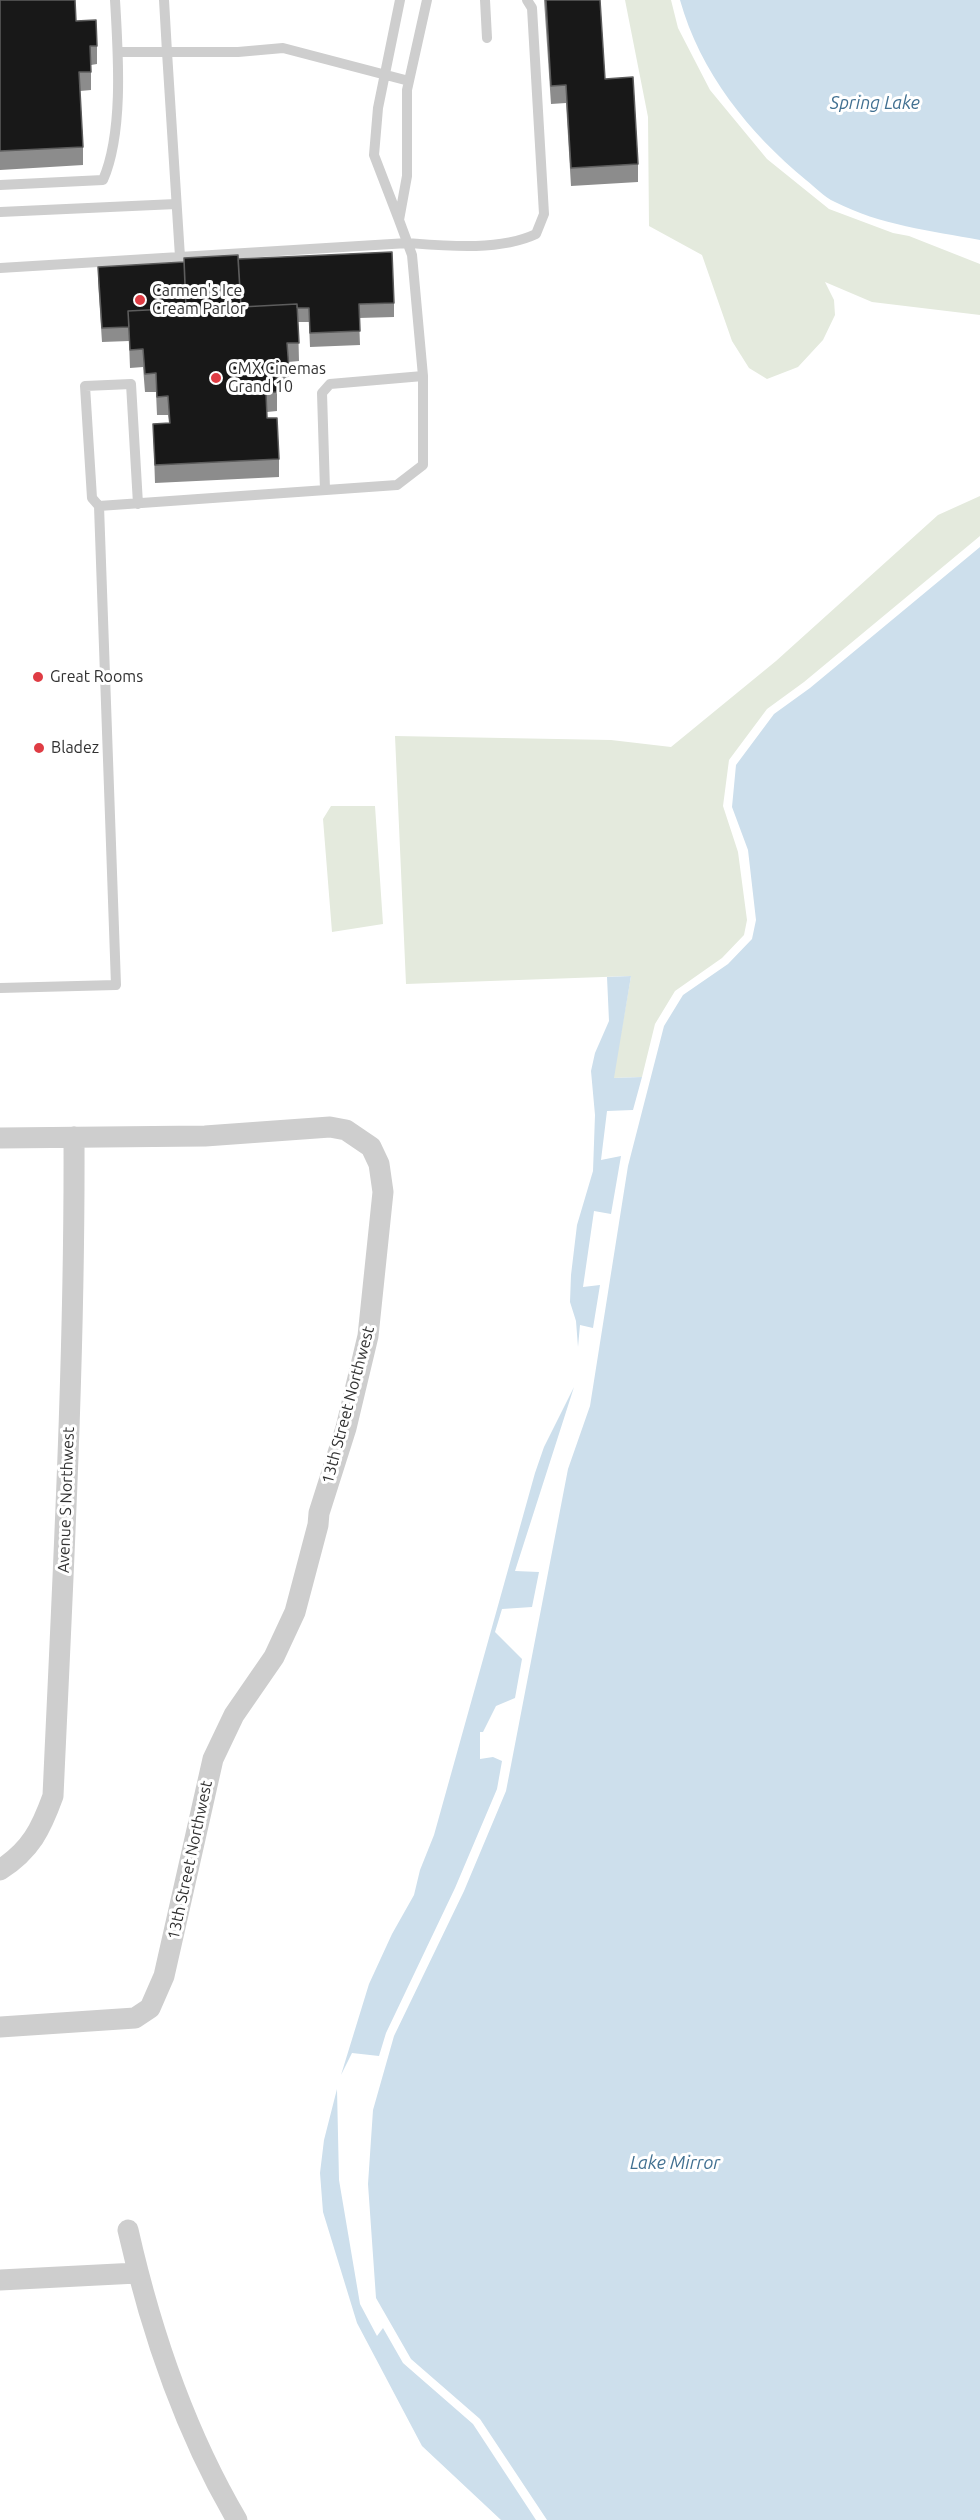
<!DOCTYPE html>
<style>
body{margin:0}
canvas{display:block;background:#fff}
</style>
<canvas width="980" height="2520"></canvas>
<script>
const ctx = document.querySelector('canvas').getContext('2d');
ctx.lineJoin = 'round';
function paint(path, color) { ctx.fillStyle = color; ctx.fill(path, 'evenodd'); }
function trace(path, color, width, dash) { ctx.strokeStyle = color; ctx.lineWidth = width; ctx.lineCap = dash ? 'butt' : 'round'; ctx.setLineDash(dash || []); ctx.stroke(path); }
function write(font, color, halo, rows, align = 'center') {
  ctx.font = font + ' Ubuntu,sans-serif'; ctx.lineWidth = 6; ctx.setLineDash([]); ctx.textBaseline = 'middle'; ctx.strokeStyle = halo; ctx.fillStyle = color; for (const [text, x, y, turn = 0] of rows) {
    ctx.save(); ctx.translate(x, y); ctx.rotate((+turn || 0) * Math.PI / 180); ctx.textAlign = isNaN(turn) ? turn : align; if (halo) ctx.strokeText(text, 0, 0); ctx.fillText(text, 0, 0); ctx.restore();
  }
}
const green = new Path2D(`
 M625 0H671L678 28 710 90 767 159 829 209 893 233 909 236 980 264V315L872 302 825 282 834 300 835 315 823 340 798 367 767 379 749 368 732 341 702 255 649 226 648 117Z
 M980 496V536L804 682 767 709 729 760 723 806 738 852 747 920 744 935 722 958 675 991 655 1024 642 1077 613 1078 631 976 406 984 395 736 611 740 671 747 776 661 938 515Z
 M331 806H375L383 924 332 932 323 819Z`);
const water = new Path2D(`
 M680 0H980V240C931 231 880 225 835 202 824 197 815 187 806 180 749 133 700 72 680 0Z
 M980 547V2520H547L480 2419 411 2359 376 2298 368 2184 373 2110 394 2036 464 1891 506 1791 568 1469 590 1406 628 1166 664 1026 683 995 728 964 752 939 756 920 748 850 732 807 736 765 774 714 810 688Z
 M631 976 614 1078 642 1077 633 1110 607 1111 601 1160 621 1156 611 1214 594 1211 583 1287 600 1285 593 1328 580 1325 578 1347 576 1321 570 1302 571 1275 577 1225 593 1171 595 1115 591 1071 595 1053 609 1021 607 977Z
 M574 1387 515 1571 539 1572 532 1607 502 1609 495 1632 522 1659 515 1698 496 1706 483 1732H480V1759L493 1757 502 1761 497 1789 455 1888 386 2033 379 2056 352 2053 341 2075 369 1984 392 1934 414 1895 420 1870 434 1835 535 1473 544 1447Z
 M337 2089 339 2180 360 2304 377 2336 383 2328 403 2363 473 2424 536 2520H501L422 2446 357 2323 323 2212 320 2173 324 2140Z`);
const service = new Path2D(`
 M164 0 167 52H238L283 48 409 81
 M400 0 378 108 374 155 399 220 407 176V90L427 0
 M485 0 487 38
 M118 52H167L180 257
 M0 185 103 180C124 132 118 52 115 0
 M0 212 176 204
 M0 268 408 243C447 246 500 251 536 234L544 214 532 8 527 0
 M325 490 322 393 330 384 423 376
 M99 506 92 498 85 386 131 384 138 504
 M0 988 116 985 99 506 397 485 423 465V376L412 255 399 220`);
const minor = new Path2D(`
 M0 1138 205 1136 330 1127 346 1130 371 1147 379 1164 383 1192 368 1336 346 1428 319 1513 318 1525 295 1612 274 1657 234 1715 213 1759 164 1976 150 2008 135 2018 0 2027
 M0 1870C31 1850 41 1829 53 1796 63 1576 75 1357 74 1137
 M128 2230C151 2332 184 2430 237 2520
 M0 2280 137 2273`);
const wall = new Path2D(`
 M0 0 76 21 97 46V64L91 65V90L80 91 83 147V165L0 170Z
 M544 0H600L605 79 638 164V182L571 186 566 103 551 104Z
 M238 259 394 303V317L359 318 360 345 310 347 309 322H298L299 361 288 362 289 387 277 388V411L267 412V418L279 459V477L155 483 153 424 169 423 168 415H157L156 392H145L143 367 130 368 129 341 102 342 98 281V267Z`);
const building = new Path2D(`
 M0 0H75L76 21 96 20 97 46H90L91 72H79L83 147 0 151Z
 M546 0H600L605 79 633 77 638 164 571 168 566 85 551 86Z
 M392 252 394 303 359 304 360 331 310 333 309 308H297V304L241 307 238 259Z
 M238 255 241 307 297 304 299 343H287L289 369 276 370 277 392 266 393 267 418H277L279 459 155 465 153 424 170 423 168 396 157 397 156 373 145 374 143 349 130 350 128 311 186 308 184 258Z
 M184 262 186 308 128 311 129 327 102 328 98 267Z`);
const markers = [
 [140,300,6,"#df3c44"],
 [216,378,6,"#df3c44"],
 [38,677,6,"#df3c44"],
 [39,748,6,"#df3c44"]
];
const poiNames = [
 ["Carmen's Ice",152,291],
 ["Cream Parlor",152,309],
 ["CMX Cinemas",228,369],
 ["Grand 10",228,387],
 ["Great Rooms",50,677],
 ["Bladez",51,748]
];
const streetNames = [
 ["13th Street Northwest",348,1405,-75],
 ["Avenue S Northwest",66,1500,-88],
 ["13th Street Northwest",190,1860,-78]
];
const waterNames = [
 ["Spring Lake",875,103],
 ["Lake Mirror",675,2163]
];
paint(green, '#e4eadd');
paint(water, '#cddfec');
trace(service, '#cecece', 10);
trace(minor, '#cecece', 21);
paint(wall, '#8c8c8c');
paint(building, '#181818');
trace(building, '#5d5d5d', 1.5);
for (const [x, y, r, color] of markers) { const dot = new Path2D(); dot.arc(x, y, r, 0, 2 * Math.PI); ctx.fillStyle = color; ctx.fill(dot); trace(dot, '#fff', 2); }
write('16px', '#313131', '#fff', poiNames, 'left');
write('16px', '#313131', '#fff', streetNames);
write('italic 18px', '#417091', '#fff', waterNames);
</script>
